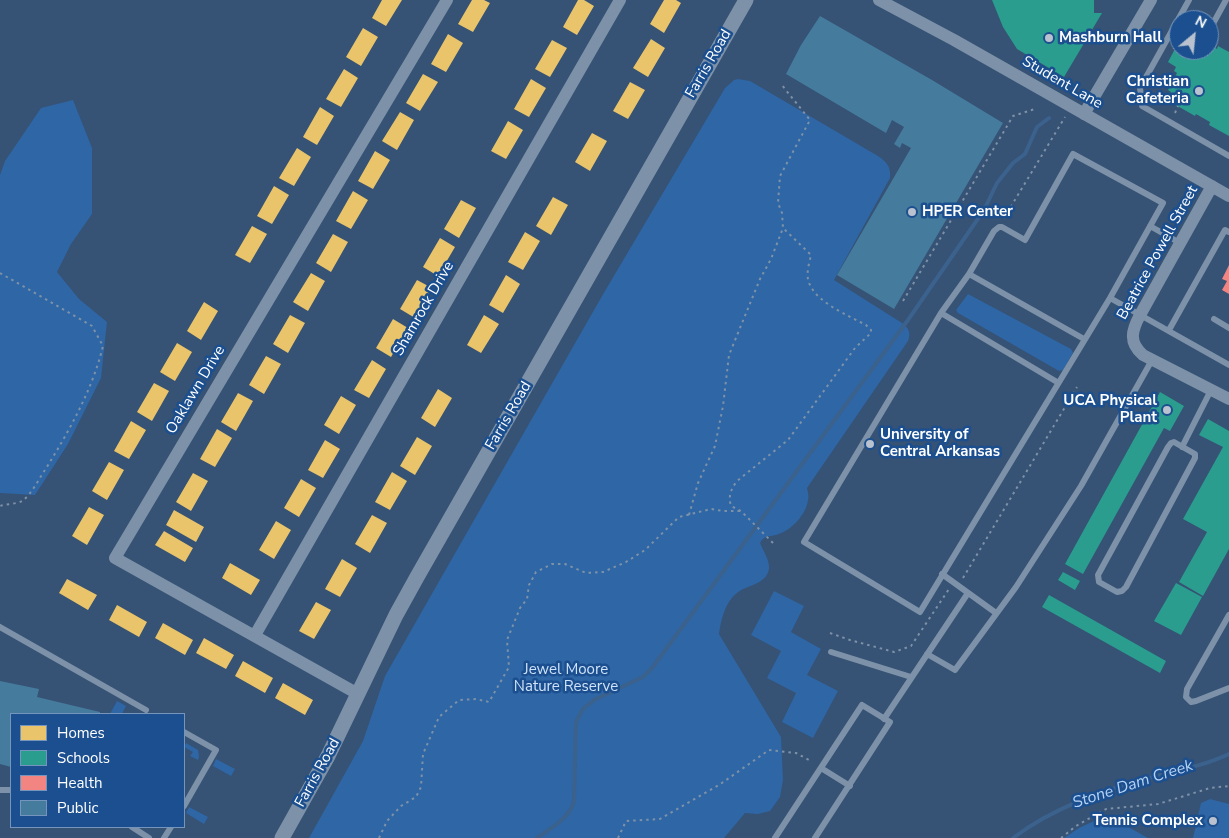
<!DOCTYPE html>
<style>
body{margin:0}
#map{position:relative;width:1229px;height:838px;overflow:hidden;background:#365274;font-family:"Nunito Sans",sans-serif}
canvas{display:block}
.legend{position:absolute;left:10px;top:713px;width:175px;height:115px;box-sizing:border-box;background:#1b4f8f;border:1px solid #7695bc;margin:0;padding:6px 9px;list-style:none;font-size:15px;color:#fff}
.legend li{display:flex;align-items:center;gap:10px;height:25px}
.legend b{width:25px;border:1px solid #7695bc}
.north{position:absolute;left:1169px;top:10px;width:50px;height:50px;box-sizing:border-box;background:#1b4f8f;border:1px solid #7695bc;border-radius:50%;rotate:28deg;font-size:14px;font-weight:700;line-height:20px;text-align:center;color:#fff}
.north::after{content:'';display:block;margin:auto;width:18px;height:22px;background:#b9c2ce;clip-path:polygon(50% 0,100% 100%,50% 72%,0 100%)}
</style>
<div id="map">
<canvas width="1229" height="838"></canvas>
<ul class="legend">
<li><b style="height:14px;background:#e9c46a"></b>Homes</li>
<li><b style="height:14px;background:#2a9d8f"></b>Schools</li>
<li><b style="height:14px;background:#f28482"></b>Health</li>
<li><b style="height:14px;background:#457b9d"></b>Public</li>
</ul>
<div class="north">N</div>
</div>
<script>
const ctx = document.querySelector('canvas').getContext('2d');
ctx.lineJoin = 'round';
function paint(path, color) { ctx.fillStyle = color; ctx.fill(path, 'evenodd'); }
function trace(path, color, width, dash) { ctx.strokeStyle = color; ctx.lineWidth = width; ctx.lineCap = dash ? 'butt' : 'round'; ctx.setLineDash(dash || []); ctx.stroke(path); }
function write(font, color, halo, rows, align = 'center') {
  ctx.font = font + ' "Nunito Sans",sans-serif'; ctx.lineWidth = 5; ctx.setLineDash([]); ctx.textBaseline = 'middle'; ctx.strokeStyle = halo; ctx.fillStyle = color; for (const [text, x, y, turn = 0] of rows) {
    ctx.save(); ctx.translate(x, y); ctx.rotate((+turn || 0) * Math.PI / 180); ctx.textAlign = isNaN(turn) ? turn : align; if (halo) ctx.strokeText(text, 0, 0); ctx.fillText(text, 0, 0); ctx.restore();
  }
}
const green = new Path2D(`
 M738 79 750 81 878 156C887 162 891 167 890 178L834 280 902 323C909 328 911 333 908 341L807 488C808 492 809 497 808 500 806 515 791 531 776 535 769 537 764 535 760 543 763 550 770 561 769 569 766 585 748 584 737 593 725 602 721 620 719 634L781 737 783 780 780 797 770 811 758 814 745 813 724 838H309L363 741 385 676 602 296 725 88 734 80Z
 M73 100 92 148V214L71 244 57 272 79 299 107 322 101 378 68 444 35 495 0 493V175L5 161 41 108Z
 M968 294 1071 349 1073 353 1063 370 1059 371 958 313 956 310Z
 M774 591 804 606 791 632 821 649 807 675 838 691 813 738 782 722 796 693 767 678 781 651 751 635Z
 M117 701 126 706 122 714H110Z
 M186 743 198 750 199 757 198 760 190 756 193 752 184 747Z
 M216 759 235 769 231 776 213 766Z
 M1210 799 1229 804V838H1193L1201 803Z
 M189 807 208 817 204 824 186 813Z
 M1107 815 1148 838H1064L1079 828Z`);
const homes = new Path2D(`
 M382 0H402L386 26 372 18Z
 M472 0H484L490 3 473 32 458 24Z
 M578 0H584L594 6 577 35 563 27Z
 M664 0H676L681 3 664 33 650 24Z
 M363 28 378 37 361 66 346 57Z
 M448 34 463 43 446 72 431 64Z
 M651 39 665 48 648 77 633 68Z
 M552 40 567 48 550 77 535 69Z
 M344 69 358 78 341 107 326 99Z
 M423 74 438 82 420 111 406 103Z
 M531 79 546 88 529 117 514 109Z
 M630 82 645 90 628 119 613 111Z
 M320 107 334 116 317 145 303 137Z
 M400 112 414 120 397 150 382 141Z
 M508 121 523 130 506 159 491 151Z
 M592 133 607 141 590 171 575 162Z
 M297 148 311 157 294 186 279 178Z
 M375 151 390 160 373 189 358 181Z
 M274 186 289 195 272 224 257 216Z
 M353 191 368 200 351 229 336 221Z
 M553 197 568 205 551 235 536 226Z
 M461 200 476 208 459 238 444 229Z
 M252 226 267 234 250 263 235 255Z
 M525 232 540 241 523 270 508 262Z
 M333 234 348 242 331 272 316 263Z
 M440 238 455 247 438 276 423 267Z
 M311 273 325 281 308 311 293 302Z
 M506 275 520 284 503 313 489 305Z
 M417 280 432 288 415 318 400 309Z
 M204 302 218 311 201 340 187 331Z
 M290 315 305 323 288 353 273 344Z
 M484 315 499 324 481 353 467 345Z
 M393 319 408 328 391 357 376 348Z
 M177 343 192 352 175 381 160 372Z
 M266 356 281 364 264 394 249 385Z
 M372 360 386 369 369 398 354 390Z
 M154 383 169 391 152 421 137 412Z
 M438 389 452 398 435 427 421 418Z
 M238 393 253 401 236 431 221 422Z
 M341 396 356 405 339 434 324 425Z
 M131 421 146 430 129 459 114 451Z
 M217 429 232 438 215 467 200 459Z
 M417 437 432 446 415 475 400 466Z
 M325 440 340 449 323 478 308 470Z
 M109 462 124 470 107 500 92 491Z
 M392 472 407 481 390 510 375 502Z
 M193 473 208 481 191 511 176 502Z
 M301 479 316 488 299 517 284 508Z
 M89 507 104 515 87 545 72 536Z
 M174 510 204 527 196 542 166 525Z
 M372 515 387 523 370 553 355 544Z
 M276 521 291 530 274 559 259 550Z
 M164 531 193 548 185 562 155 545Z
 M342 559 357 568 340 597 325 589Z
 M230 563 260 580 251 595 222 578Z
 M67 579 97 595 88 610 59 593Z
 M316 602 331 610 314 639 299 631Z
 M117 605 147 622 139 637 109 620Z
 M163 623 193 640 185 655 155 638Z
 M204 638 234 655 226 669 196 653Z
 M243 661 273 678 265 693 235 676Z
 M283 683 313 700 305 715 275 698Z`);
const schools = new Path2D(`
 M992 0H1094V13H1102L1064 77 1017 49 1003 27Z
 M1209 44 1217 49 1218 46 1229 52V136L1209 125 1210 122 1196 114 1195 116 1167 100 1171 92 1168 90 1177 73 1174 71 1176 67 1168 62 1176 47 1185 52 1186 50H1209Z
 M1160 392 1184 406 1170 431 1164 428 1083 574 1065 564Z
 M1208 419 1229 431V549L1203 596 1179 582 1207 532 1183 519 1223 447 1199 435Z
 M1063 572 1080 581 1075 590 1058 580Z
 M1176 583 1202 597 1181 635 1154 621Z
 M1049 595 1166 661 1160 673 1042 607Z`);
const health = new Path2D(`
 M1229 265V294L1222 290 1227 281 1222 279Z`);
const public = new Path2D(`
 M820 16 932 80 1003 123 894 309 837 275 911 148 902 143 900 148 894 144 904 127 892 120 886 133 786 74 801 45Z
 M0 681 39 689 37 697 100 712V714H11V767L0 764Z`);
const stream = new Path2D(`
 M537 838C551 828 570 818 574 801L576 722 583 709 594 700 643 677 652 668 908 320 984 210 997 183 1013 163 1025 154 1037 127 1049 118
 M1013 838C1053 808 1101 791 1149 778 1176 771 1203 766 1229 754`);
const path = new Path2D(`
 M1175 113 1178 106
 M1004 218 1065 117
 M0 273 92 326 103 346C92 391 69 431 45 470 38 480 32 494 22 501 17 504 6 504 0 506
 M903 301 1013 116 1035 109
 M689 515 698 483 715 446 723 406 729 355 760 279 771 259 783 228 782 213 778 203 780 176 810 120 781 84
 M773 543 741 511 731 506C728 496 731 489 737 481L788 440 855 348 871 333V330L866 325C849 316 818 303 810 285 805 276 809 264 811 255L783 228
 M963 578 1077 387
 M830 633 850 640 894 652 911 646 949 589
 M379 838 387 821 401 806 416 797 421 787 423 754 439 717 459 700 476 699 489 702 509 667 507 640 520 608 527 599 529 585 536 572 552 564H565L586 573 603 572 626 562 645 550 679 517 711 509 723 511H741
 M618 838 626 821 660 819 719 785 769 750 796 753 809 760
 M1061 838 1076 826 1106 809 1158 804 1210 788 1229 786`);
const service = new Path2D(`
 M1189 0 1140 88 1142 106 1229 156
 M1209 31 1226 0
 M1073 154 1163 203 1110 298 920 612 804 542 941 313 969 274 994 231 999 227H1002L1025 240Z
 M1150 226 1180 243
 M969 274 1084 339
 M1110 298 1229 365
 M941 313 1057 382
 M1214 319 1229 328
 M1169 330 1225 230 1229 232
 M1174 442 1195 454V458L1126 587 1122 591 1117 592 1099 582 1098 575 1168 447 1171 443Z
 M1182 447 1211 390
 M942 574 996 613
 M1229 615 1187 689 1186 697 1191 702 1196 701 1229 688
 M0 627 146 710
 M831 652 911 677
 M927 654 955 670 1016 587 1081 486 1152 360
 M884 719 968 593
 M184 732 216 750 184 806
 M821 768 850 786
 M0 790H11
 M132 827 149 838
 M164 838 171 827
 M775 838 862 705 890 722 815 838`);
const minor = new Path2D(`
 M879 0 954 40 1229 196
 M1084 114 1151 0
 M1212 186 1140 315C1132 330 1128 342 1143 355L1229 399
 M255 635 620 0
 M358 694 115 558 447 0`);
const tertiary = new Path2D(`
 M282 838 328 756 396 615 417 577 746 0`);
const markers = [
 [1049,38,5,"#b9c2ce"],
 [1199,91,5,"#b9c2ce"],
 [912,212,5,"#b9c2ce"],
 [1167,410,5,"#b9c2ce"],
 [870,444,5,"#b9c2ce"],
 [1213,821,5,"#b9c2ce"]
];
const poiNames = [
 ["Mashburn Hall",1059,38],
 ["Christian",1189,82,"right"],
 ["Cafeteria",1189,99,"right"],
 ["HPER Center",922,212],
 ["UCA Physical",1157,401,"right"],
 ["Plant",1157,418,"right"],
 ["University of",880,435],
 ["Central Arkansas",880,452],
 ["Tennis Complex",1203,821,"right"]
];
const streetNames = [
 ["Farris Road",709,64,-60],
 ["Student Lane",1062,83,30],
 ["Beatrice Powell Street",1158,253,-61],
 ["Shamrock Drive",424,309,-60],
 ["Oaklawn Drive",196,390,-59],
 ["Farris Road",509,416,-60],
 ["Farris Road",318,773,-61]
];
const parkNames = [
 ["Jewel Moore",566,670],
 ["Nature Reserve",566,687]
];
const waterNames = [
 ["Stone Dam Creek",1133,785,-18]
];
paint(green, '#2f66a5');
paint(homes, '#e9c46a');
paint(schools, '#2a9d8f');
paint(health, '#f28482');
paint(public, '#457b9d');
trace(stream, '#3b618d', 4);
trace(path, '#7d92a8', 2, [2.5, 4]);
trace(service, '#7d92a8', 6);
trace(minor, '#7d92a8', 12);
trace(tertiary, '#7d92a8', 15);
for (const [x, y, r, color] of markers) { const dot = new Path2D(); dot.arc(x, y, r, 0, 2 * Math.PI); ctx.fillStyle = color; ctx.fill(dot); trace(dot, '#1b4f8f', 2); }
write('bold 15px', '#fff', '#1b4f8f', poiNames, 'left');
write('15px', '#fff', '#1b4f8f', streetNames);
write('15px', '#cfe3fa', '#1b4f8f', parkNames);
write('italic 16px', '#b5d3f5', '#1b4f8f', waterNames);
</script>
